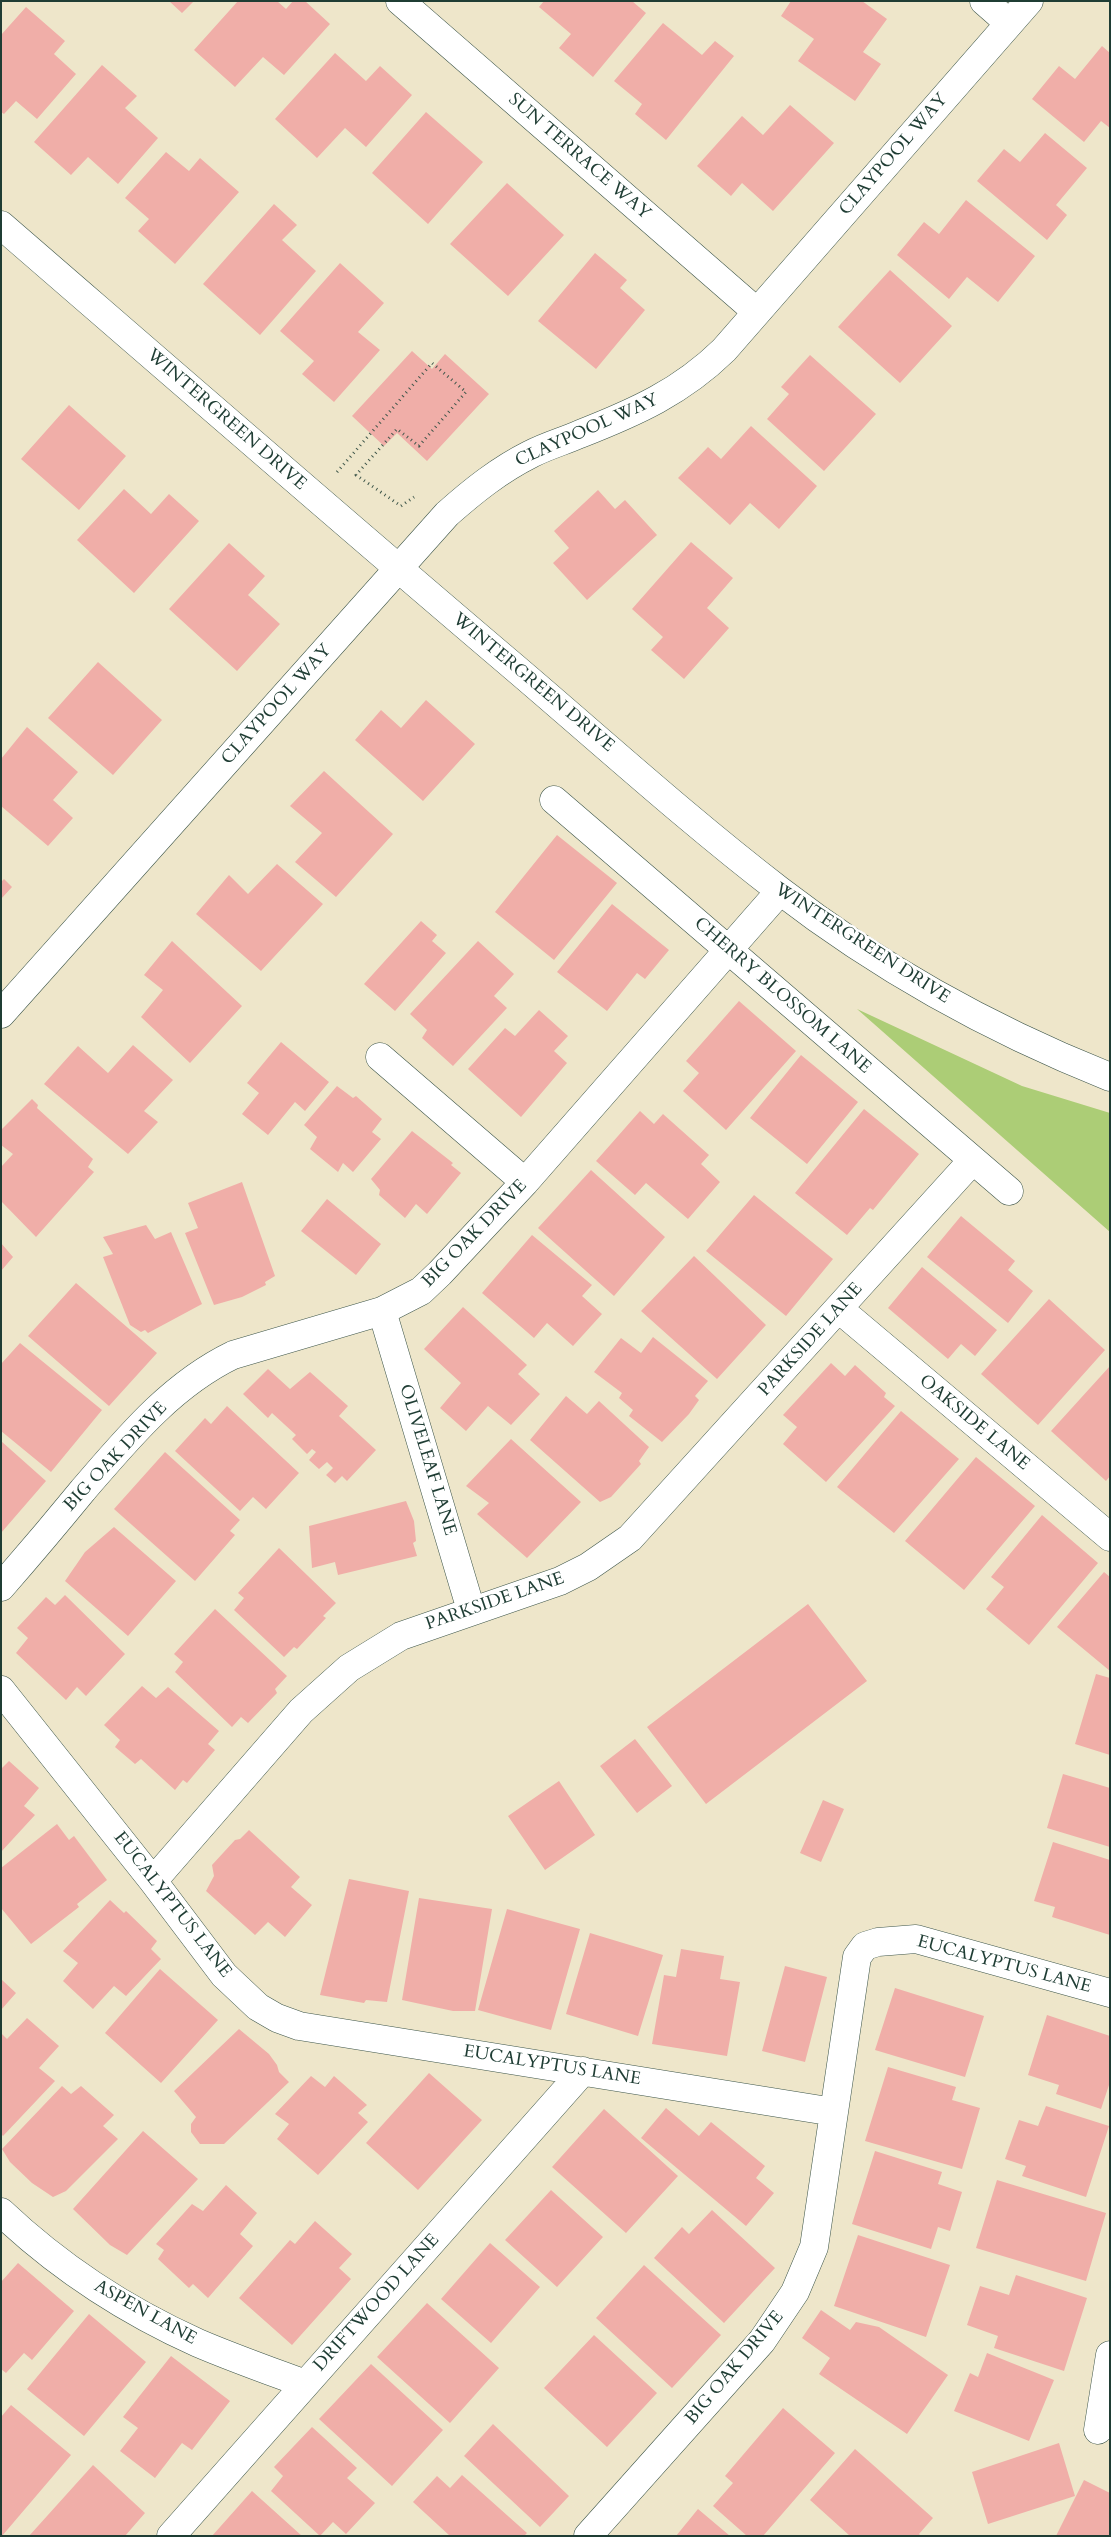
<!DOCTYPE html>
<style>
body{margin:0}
#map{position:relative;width:1111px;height:2537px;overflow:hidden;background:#eee6ca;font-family:Cardo,serif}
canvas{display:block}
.frame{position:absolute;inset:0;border:2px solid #1f3d34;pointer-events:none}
</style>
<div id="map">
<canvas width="1111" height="2537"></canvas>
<div class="frame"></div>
</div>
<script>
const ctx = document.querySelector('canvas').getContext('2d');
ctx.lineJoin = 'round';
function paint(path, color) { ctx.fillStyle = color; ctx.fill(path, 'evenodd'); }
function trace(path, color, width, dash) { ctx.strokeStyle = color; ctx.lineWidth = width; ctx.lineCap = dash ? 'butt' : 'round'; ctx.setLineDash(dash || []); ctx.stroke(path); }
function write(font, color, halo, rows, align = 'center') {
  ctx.font = font + ' Cardo,serif'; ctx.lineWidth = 5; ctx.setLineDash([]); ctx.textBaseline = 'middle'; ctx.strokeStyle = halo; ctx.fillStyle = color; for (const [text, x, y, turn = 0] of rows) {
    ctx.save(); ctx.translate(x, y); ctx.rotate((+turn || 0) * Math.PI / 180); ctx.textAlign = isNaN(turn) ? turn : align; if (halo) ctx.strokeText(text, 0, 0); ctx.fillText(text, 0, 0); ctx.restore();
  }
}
const green = new Path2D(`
 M857 1009 1022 1086 1110 1113V1232Z`);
const building = new Path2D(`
 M169 1H194L182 13Z
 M238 1H277L286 9 293 1H305L330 24 284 75 263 57 235 87 194 50Z
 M544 1H632L646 13 593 77 559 48 571 34 539 7Z
 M791 1H862L887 19 863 52 881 64 855 101 798 61 814 39 781 16Z
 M26 7 65 41 54 54 76 74 37 119 16 101 4 114 1 112V35Z
 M663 23 702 55 715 41 734 56 666 140 635 114 642 104 614 81Z
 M1102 46 1110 53V128L1101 121 1084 142 1032 99 1059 66 1075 79Z
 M335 53 366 81 380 66 412 95 366 147 345 128 317 158 275 119Z
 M102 65 137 96 125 108 158 138 118 184 88 157 71 175 34 142Z
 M790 105 834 143 773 211 742 183 731 196 697 166 742 116 763 135Z
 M426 112 483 162 428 224 372 173Z
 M1045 133 1087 168 1056 205 1067 215 1047 240 977 181 1004 149 1020 162Z
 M166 152 189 171 200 158 239 192 175 264 138 231 149 219 125 198Z
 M507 183 564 235 508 296 450 244Z
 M966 200 1035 256 998 302 967 277 949 299 897 255 924 222 939 234Z
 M274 204 297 225 282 240 316 271 260 335 203 284Z
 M595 253 627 280 620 288 645 310 596 369 538 321Z
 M340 263 384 303 358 332 380 350 334 402 302 374 314 361 280 331Z
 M890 270 952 326 900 383 838 327Z
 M412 351 432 369 445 354 489 394 427 461 397 433 384 446 352 416Z
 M810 355 876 414 824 471 767 419 789 394 781 387Z
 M69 405 126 456 79 510 21 459Z
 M751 426 817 486 779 529 750 503 730 525 678 478 708 447 721 459Z
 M124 489 151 514 169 494 199 521 134 593 77 540Z
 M598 490 615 509 625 500 657 535 587 600 553 563 569 548 554 531Z
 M691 542 733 578 707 608 729 628 684 679 651 650 663 637 632 609Z
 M229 543 265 576 248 595 280 624 237 671 169 609Z
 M98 662 162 720 113 775 48 718Z
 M426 700 475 744 423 801 355 740 381 710 401 728Z
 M27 727 78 772 53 800 73 818 48 846 1 806V759Z
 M324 771 393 834 336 897 295 862 322 833 290 806Z
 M557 835 617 883 554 960 495 912Z
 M277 864 323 904 261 971 196 914 229 875 248 894Z
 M4 879 12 887 1 899V882Z
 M612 904 669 950 645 979 637 973 607 1011 557 972Z
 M421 921 437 935 432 941 446 953 395 1011 364 984Z
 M172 941 242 1006 190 1063 141 1017 163 990 144 975Z
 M478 941 514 974 494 996 507 1008 453 1066 422 1038 427 1030 410 1014Z
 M739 1001 796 1051 726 1130 683 1091 699 1073 686 1061Z
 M539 1010 568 1036 554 1051 567 1063 521 1117 468 1069 505 1028 515 1036Z
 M281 1042 329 1082 305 1111 295 1102 268 1135 242 1114 259 1093 247 1083Z
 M133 1045 173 1080 144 1111 158 1122 128 1154 44 1084 78 1046 108 1073Z
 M801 1055 858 1102 807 1164 750 1118Z
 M337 1086 353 1098 356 1096 382 1119 372 1132 381 1139 353 1172 343 1163 338 1172 310 1149 317 1137 304 1125Z
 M32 1099 38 1105 37 1108 93 1159 88 1167 94 1172 36 1237 1 1201V1167L13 1154 1 1145V1130Z
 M864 1109 919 1154 873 1210 870 1208 847 1235 795 1193Z
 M640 1111 654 1124 663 1114 709 1155 701 1164 720 1182 688 1219 646 1183 635 1195 596 1161Z
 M412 1131 453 1163 451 1165 461 1173 427 1214 416 1204 405 1218 379 1195 380 1190 371 1179Z
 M591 1170 665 1237 614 1296 538 1228Z
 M242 1182 275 1276 265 1282 266 1285 242 1297 214 1305 185 1233 198 1228 188 1203Z
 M754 1195 833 1259 786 1316 706 1251Z
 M327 1199 381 1244 356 1275 301 1231Z
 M961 1216 1015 1261 1008 1270 1033 1291 1008 1323 927 1257Z
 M146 1225 155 1239 171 1232 202 1304 148 1333 145 1330 141 1332 130 1325 103 1257 113 1254 103 1237Z
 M532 1235 592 1285 582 1296 602 1314 573 1346 547 1323 534 1338 482 1293Z
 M1 1243 13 1257 1 1271Z
 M694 1256 766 1325 717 1379 641 1311Z
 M922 1267 997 1330 975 1356 961 1344 948 1359 888 1308Z
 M76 1283 157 1353 109 1406 28 1336Z
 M1049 1299 1105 1350 1038 1425 981 1374Z
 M463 1307 527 1365 518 1374 540 1394 511 1425 488 1406 466 1431 440 1408 461 1383 424 1349Z
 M653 1337 708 1381 695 1396 699 1400 689 1414 662 1442 629 1416 633 1410 619 1398 622 1393 594 1372 621 1338 641 1353Z
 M20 1343 102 1410 51 1472 1 1431V1364Z
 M831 1363 845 1376 855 1365 886 1393 884 1397 895 1406 826 1482 783 1444 797 1427 783 1415Z
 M1110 1366V1476L1106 1481 1051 1431Z
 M268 1369 290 1389 310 1372 348 1406 339 1416 376 1450 347 1481 342 1476 335 1483 326 1475 333 1468 327 1462 319 1469 309 1460 316 1452 312 1449 307 1454 292 1439 296 1435 272 1413 268 1418 243 1394Z
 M566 1396 587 1414 599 1401 649 1447 639 1461 641 1464 611 1497 600 1502 530 1440Z
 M227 1406 299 1473 266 1509 253 1497 240 1511 175 1451 205 1418 211 1424Z
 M901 1411 959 1459 894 1533 837 1487Z
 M511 1439 581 1502 527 1558 477 1514 489 1503 466 1486Z
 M1 1441 46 1481 1 1533Z
 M165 1452 240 1520 230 1531 235 1535 195 1581 114 1509Z
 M976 1457 1035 1506 964 1590 905 1541Z
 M406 1501 414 1521 416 1541 413 1543 417 1556 338 1575 335 1562 312 1568 309 1526Z
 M1042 1515 1098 1563 1029 1645 986 1609 1004 1587 991 1577Z
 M114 1527 176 1581 128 1636 65 1581 85 1552Z
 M279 1548 336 1603 323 1616 326 1618 297 1649 294 1647 284 1657 234 1610 244 1598 238 1593Z
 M1104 1572 1110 1577V1671L1057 1627Z
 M65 1595 125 1654 86 1696 77 1687 66 1700 16 1653 28 1638 17 1628 46 1597 55 1605Z
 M808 1604 867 1681 706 1804 647 1727Z
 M215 1609 287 1676 275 1689 277 1693 248 1723 241 1717 232 1727 175 1672 183 1662 174 1654Z
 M1096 1674 1110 1678V1755L1075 1744Z
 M142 1686 156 1698 168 1687 219 1731 208 1744 215 1750 187 1783 183 1780 175 1790 141 1759 135 1764 115 1747 120 1740 104 1725Z
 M635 1739 672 1786 637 1813 600 1766Z
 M9 1761 39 1788 24 1806 35 1815 1 1852V1769Z
 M1063 1774 1110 1788V1847L1047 1828Z
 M559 1781 595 1835 545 1870 508 1816Z
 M823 1800 844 1809 821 1862 800 1853Z
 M57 1824 69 1840 74 1836 107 1880 77 1904 79 1907 31 1944 1 1908V1868Z
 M249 1830 300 1877 291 1887 312 1905 285 1937 268 1922 255 1935 206 1891 214 1876 212 1865 235 1840 240 1839Z
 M1053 1842 1110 1860V1935L1052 1917 1055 1907 1034 1901Z
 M349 1879 409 1891 387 2002 366 2000 364 2003 320 1995Z
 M419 1898 492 1909 475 2011H453L402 2000Z
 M110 1900 124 1913 126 1911 157 1941 151 1949 161 1959 126 1996 114 1986 93 2009 63 1981 78 1963 63 1951Z
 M507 1909 580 1929 551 2030 478 2010Z
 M590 1933 663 1955 638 2036 566 2014Z
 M681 1949 724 1956 720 1979 740 1982 727 2056 652 2044 664 1975 676 1977Z
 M785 1966 827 1977 805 2062 762 2051Z
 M160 1969 218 2020 161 2083 105 2033Z
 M1 1979 16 1993 1 2010Z
 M895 1988 984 2016 965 2077 875 2050Z
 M1047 2015 1110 2036V2082L1101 2109 1056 2094 1059 2085 1028 2075Z
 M27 2018 59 2046 39 2068 55 2081 3 2136 1 2134V2033L7 2039Z
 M239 2029 269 2054 277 2065 279 2072 289 2082 224 2144H200L191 2132V2124L196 2117 174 2091Z
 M888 2067 956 2087 952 2100 980 2108 962 2169 865 2141Z
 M429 2073 482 2120 418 2190 366 2143Z
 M311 2076 325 2087 334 2076 367 2105 358 2113 368 2122 318 2175 277 2139 289 2124 275 2114Z
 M62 2086 71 2094 81 2086 114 2115 103 2126 118 2139 66 2191 53 2197 32 2183 10 2162 2 2149Z
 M1046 2106 1109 2126 1086 2197 1022 2176 1026 2166 1005 2159 1019 2120 1038 2126Z
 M666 2108 699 2136 711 2122 765 2166 756 2178 774 2193 746 2226 641 2138Z
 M604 2109 678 2176 626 2233 552 2167Z
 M143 2131 198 2179 127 2255 110 2245 73 2209Z
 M875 2151 942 2172 938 2184 962 2192 950 2231 938 2227 931 2249 852 2224Z
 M997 2180 1106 2213 1086 2281 976 2248Z
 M226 2185 257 2213 240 2234 253 2246 208 2298 193 2284 189 2288 158 2259 164 2250 156 2244 192 2204 203 2211Z
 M551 2190 603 2237 557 2287 505 2240Z
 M712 2210 775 2268 724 2323 654 2258 682 2227 689 2234Z
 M315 2221 352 2254 339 2268 351 2279 292 2345 239 2298 290 2240 295 2244Z
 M858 2235 950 2265 926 2337 834 2306Z
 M490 2243 540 2287 491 2343 441 2299Z
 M18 2263 74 2311 32 2360 24 2353 6 2373 1 2369V2282Z
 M644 2265 721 2335 672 2388 596 2318Z
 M1016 2275 1087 2298 1064 2371 994 2348 998 2336 967 2325 980 2286 1009 2295Z
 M427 2303 499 2368 450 2423 377 2357Z
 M821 2310 850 2330 856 2322 879 2327 948 2375 907 2434 819 2374 830 2358 802 2338Z
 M89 2314 146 2362 84 2436 27 2389Z
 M594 2335 657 2393 607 2447 544 2388Z
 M987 2353 1054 2380 1029 2441 954 2411 970 2373 978 2377Z
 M171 2356 230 2401 192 2450 182 2443 155 2478 120 2451 138 2428 123 2417Z
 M371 2364 443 2430 392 2486 319 2419Z
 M11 2405 71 2455 2 2536 1 2417Z
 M783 2408 835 2453 763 2536H747L713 2506 733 2483 725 2476Z
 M493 2424 569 2496 540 2527 464 2456Z
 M312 2427 357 2468 347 2478 375 2503 346 2534 333 2522 320 2536 271 2491 283 2476 274 2467Z
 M1059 2443 1075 2496 988 2524 972 2472Z
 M855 2449 933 2518 919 2534 921 2536H850L810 2500Z
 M93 2465 145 2513 125 2536H29Z
 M462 2475 527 2533 524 2536H450L413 2502 437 2476 450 2488Z
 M1084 2480 1110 2493V2536H1056Z
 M252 2491 302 2536H212Z
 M698 2509 730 2536H676Z`);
const path = new Path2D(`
 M337 472 432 363 466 392 419 446 397 429 356 475 401 506 414 497`);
const minor = new Path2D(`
 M400 1 757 312
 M984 1 1009 23
 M1 225C172 373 342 521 514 667 602 742 688 820 779 890 880 968 992 1030 1110 1077
 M554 800 1009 1191
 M1 1014 447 514C473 491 499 470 531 454 546 446 564 441 580 434 636 412 681 392 724 350L1029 1
 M380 1057 525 1182
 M839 1309 1110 1537
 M382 1311 471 1610
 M1 1587C29 1555 56 1523 83 1490 127 1439 171 1385 233 1355L382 1311 421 1291 440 1273 525 1182 780 891
 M1 1690 153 1881 224 1975 258 2007 277 2018 299 2026 834 2112
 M153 1881 301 1711 349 1668 401 1636 560 1581 588 1567 630 1538 972 1161
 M1 2212C58 2266 127 2311 198 2343 233 2358 270 2371 305 2384
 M1098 2430 1110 2355
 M171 2536 583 2071
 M588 2536 762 2341 795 2292 814 2247 857 1957 865 1946 878 1942 916 1939 1110 1993`);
const streetNames = [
 ["CLAYPOOL WAY",894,155,-49],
 ["SUN TERRACE WAY",579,157,41],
 ["WINTERGREEN DRIVE",226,420,41],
 ["CLAYPOOL WAY",587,431,-24],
 ["WINTERGREEN DRIVE",533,683,40],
 ["CLAYPOOL WAY",277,705,-48],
 ["WINTERGREEN DRIVE",862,944,33],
 ["CHERRY BLOSSOM LANE",782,996,41],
 ["BIG OAK DRIVE",475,1234,-46],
 ["PARKSIDE LANE",811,1340,-48],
 ["OAKSIDE LANE",974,1423,40],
 ["BIG OAK DRIVE",116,1457,-47],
 ["OLIVELEAF LANE",427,1460,73],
 ["PARKSIDE LANE",495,1602,-19],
 ["EUCALYPTUS LANE",172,1905,52],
 ["EUCALYPTUS LANE",1004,1965,15],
 ["EUCALYPTUS LANE",552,2066,9],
 ["DRIFTWOOD LANE",377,2303,-48],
 ["ASPEN LANE",145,2313,29],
 ["BIG OAK DRIVE",735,2368,-50]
];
paint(green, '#accd76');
paint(building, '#f0aea8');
trace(minor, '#3e564a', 29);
trace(path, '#3e564a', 3, [1, 4]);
trace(minor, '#fff', 28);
write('18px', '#1f3d34', '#fff', streetNames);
</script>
